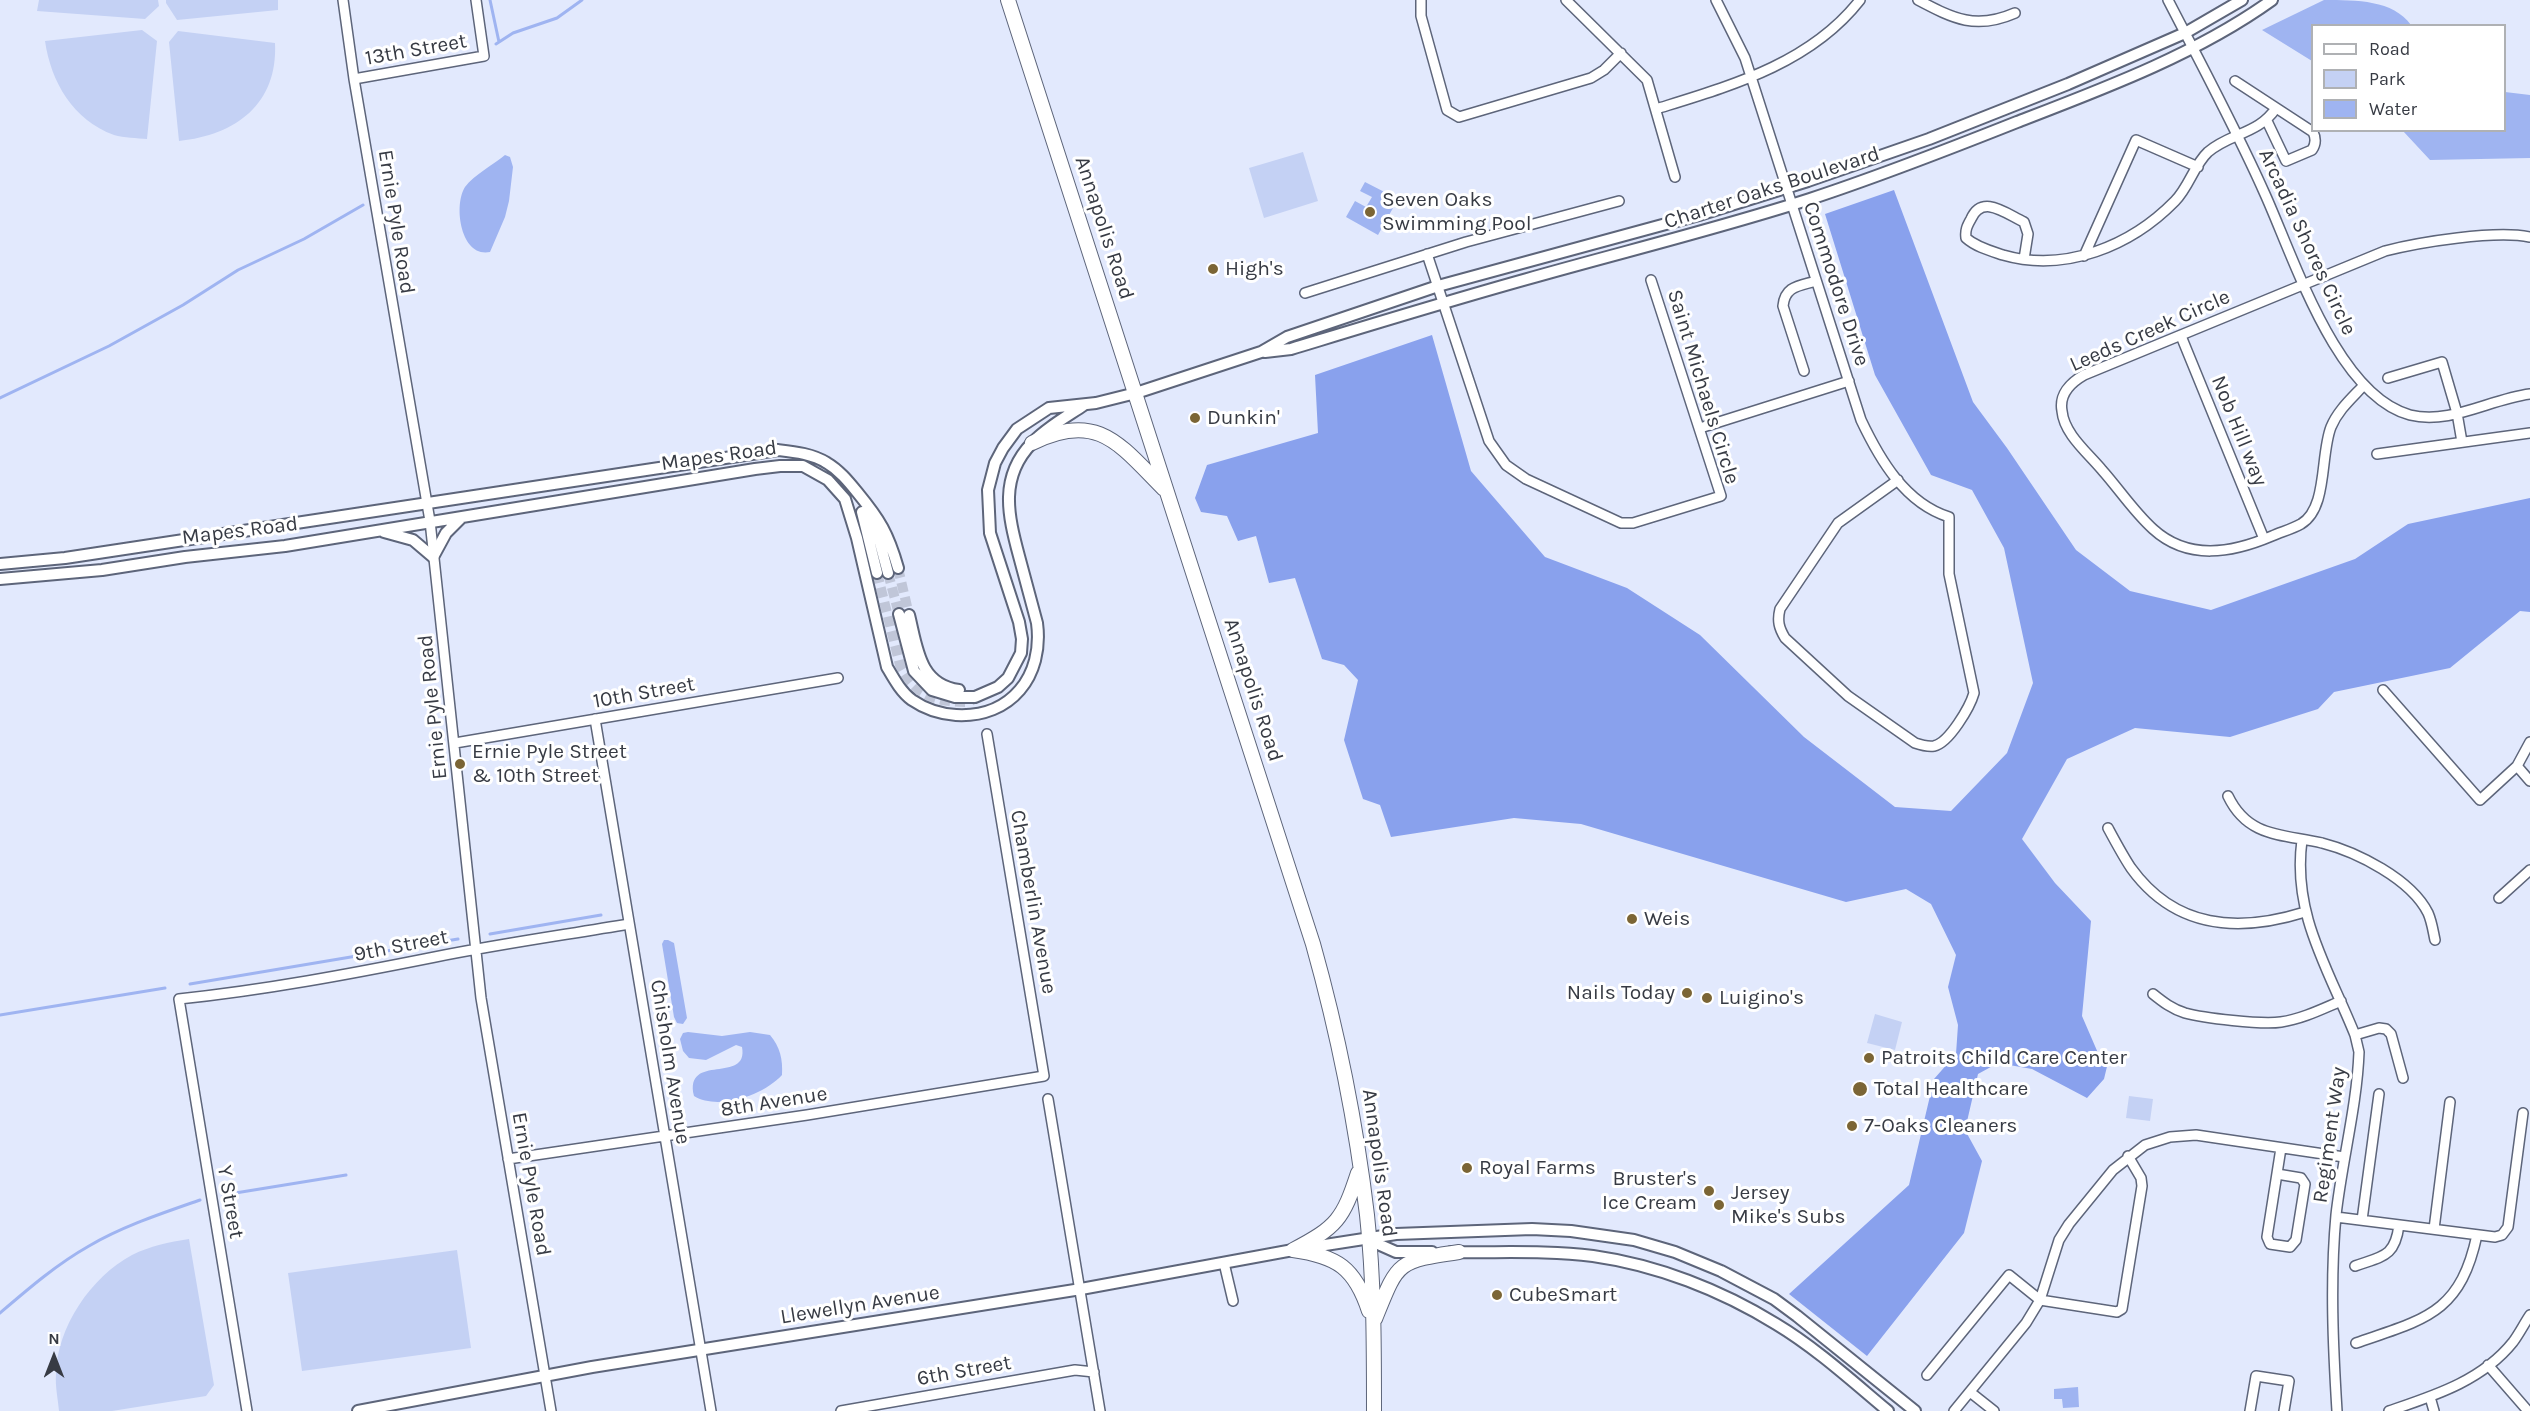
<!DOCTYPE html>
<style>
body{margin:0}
#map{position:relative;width:2530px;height:1411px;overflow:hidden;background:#e2e9fd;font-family:Karla,sans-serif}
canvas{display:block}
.legend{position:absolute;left:2311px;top:24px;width:195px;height:108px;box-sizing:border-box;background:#fff;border:2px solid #afb1b4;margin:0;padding:8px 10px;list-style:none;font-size:18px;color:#373b44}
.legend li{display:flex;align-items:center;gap:12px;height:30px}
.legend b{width:30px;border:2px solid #afb1b4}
.north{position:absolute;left:24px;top:1327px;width:60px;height:60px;-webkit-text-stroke:4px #fff;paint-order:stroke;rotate:0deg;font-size:16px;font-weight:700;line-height:24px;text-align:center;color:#373b44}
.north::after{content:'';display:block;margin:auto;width:21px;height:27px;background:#373b44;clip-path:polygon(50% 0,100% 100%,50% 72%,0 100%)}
</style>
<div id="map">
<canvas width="2530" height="1411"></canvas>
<ul class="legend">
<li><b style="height:8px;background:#fff"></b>Road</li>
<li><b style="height:16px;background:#c4d1f4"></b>Park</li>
<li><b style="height:16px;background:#9fb4f1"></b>Water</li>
</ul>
<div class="north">N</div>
</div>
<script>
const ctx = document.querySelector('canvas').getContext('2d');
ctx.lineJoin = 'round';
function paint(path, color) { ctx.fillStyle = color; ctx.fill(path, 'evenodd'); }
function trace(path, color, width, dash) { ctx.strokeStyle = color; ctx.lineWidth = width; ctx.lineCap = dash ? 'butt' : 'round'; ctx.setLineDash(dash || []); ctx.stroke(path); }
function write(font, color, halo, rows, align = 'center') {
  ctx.font = font + ' Karla,sans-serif'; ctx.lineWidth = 6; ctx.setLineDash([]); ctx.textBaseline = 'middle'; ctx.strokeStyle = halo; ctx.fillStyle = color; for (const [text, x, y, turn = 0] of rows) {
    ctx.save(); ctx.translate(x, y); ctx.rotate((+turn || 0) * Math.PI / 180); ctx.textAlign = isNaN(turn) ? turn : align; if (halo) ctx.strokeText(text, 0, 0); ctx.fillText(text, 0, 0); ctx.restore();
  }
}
const green = new Path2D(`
 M39 0H158L159 6 145 19 37 11Z
 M166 0H278V10L177 20 166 3Z
 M142 30 157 41 147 139C137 138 124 138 114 135 73 120 51 82 45 41Z
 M178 31 275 43C278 104 236 135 179 141L169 42Z
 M1303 152 1318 201 1264 218 1249 168Z
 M1875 1014 1902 1022 1895 1050 1867 1043Z
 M2129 1096 2153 1099 2150 1121 2126 1118Z
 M189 1239 214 1385 206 1396 112 1411H59C58 1399 55 1386 56 1374 57 1327 91 1277 132 1255 150 1246 169 1242 189 1239Z
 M457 1250 471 1348 302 1371 288 1273Z`);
const forest = new Path2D(`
 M1894 190 1973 402 2007 448 2076 550 2130 591 2211 610 2355 559 2408 524 2530 498V612L2520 611 2450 668 2334 692 2318 709 2230 737 2135 728 2067 759 2022 839 2055 883 2091 921 2082 1016 2098 1053 2110 1054 2104 1079 2087 1098 2032 1069 1998 1063 1978 1074 1965 1130 1982 1161 1964 1233 1867 1356 1789 1294 1909 1185 1934 1079 1956 1054 1958 1025 1948 987 1956 955 1931 904 1906 889 1846 902 1581 824 1514 818 1391 837 1380 805 1363 799 1344 740 1358 680 1344 665 1322 659 1295 578 1269 583 1256 536 1238 541 1227 516 1201 512 1195 498 1207 465 1318 433 1315 375 1432 335 1471 471 1545 557 1627 588 1700 635 1804 737 1895 807 1951 811 2007 753 2033 683 2004 548 1972 490 1931 475 1875 375 1825 214Z`);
const water = new Path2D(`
 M2324 0C2357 0 2393 0 2411 25L2312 26V61L2262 30Z
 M2505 92 2530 95V158L2430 160 2403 131 2504 130Z
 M505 155 510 157 513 167 509 201 505 217 490 252C461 258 453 206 465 187 474 175 493 165 505 155Z
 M1365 182 1398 199 1378 235 1346 217 1355 201 1366 207 1372 197 1360 191Z
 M664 940H668L674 943 687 1018 683 1024 677 1023 674 1017 662 944Z
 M688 1032 722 1036 750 1032 770 1035C780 1047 783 1059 782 1075 764 1095 718 1111 694 1096 684 1052 749 1085 742 1047L736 1045 706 1060 689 1058 683 1051 680 1039 683 1033Z
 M2078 1387 2079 1407 2063 1408 2062 1399H2054V1389Z`);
const stream = new Path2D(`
 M490 0 499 42
 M496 44 513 33 557 18 582 0
 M0 398 109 346 183 305 238 270 304 239 363 205
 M490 934 601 915
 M190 984 458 939
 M0 1015 165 988
 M223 1195 346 1175
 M0 1313C28 1289 57 1264 89 1246 123 1226 163 1213 200 1200`);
const tertiaryTunnel = new Path2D(`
 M898 568 909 615
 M877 573 900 665C916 697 936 702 970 702L973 699
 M888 573 899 614`);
const minor = new Path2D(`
 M343 0 354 79 430 521 481 998 551 1411
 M1421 0V16L1447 110 1459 117 1591 78 1604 70 1621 53
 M1566 0 1647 80 1675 177
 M1716 0 1745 58 1861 420C1880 460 1905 503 1949 517V574L1974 693C1970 707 1949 743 1934 746 1927 747 1921 745 1915 743L1848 696 1785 638C1779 628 1777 621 1780 609L1838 523 1898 480
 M1918 0C1954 19 1976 30 2015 13
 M2168 0C2201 64 2235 127 2264 192 2293 255 2336 395 2410 415 2450 425 2490 399 2530 394
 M354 79 484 56 476 0
 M2235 81 2313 132C2316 138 2316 144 2312 150L2286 161 2267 121
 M1656 109C1730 86 1810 64 1860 0
 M1427 254 1489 441 1506 465 1526 479 1621 523H1633L1721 496 1651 280
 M2084 256 2136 140 2198 167
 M2024 259 2028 234 2024 222C2005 213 1982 194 1971 219 1967 226 1965 230 1966 238 1976 247 1991 251 2003 255 2065 273 2131 246 2175 201 2189 187 2194 165 2208 152 2230 133 2259 134 2276 108
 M1305 293 1466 242 1619 201
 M2181 336 2264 539
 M1804 371 1783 306C1785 286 1799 286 1816 281
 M2388 378 2442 362 2457 413 2462 442
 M2364 385C2352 398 2338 410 2331 427 2320 455 2328 508 2301 524 2292 529 2281 532 2272 536 2232 553 2188 561 2153 529 2134 512 2119 489 2102 470 2088 453 2064 434 2062 411 2059 395 2070 383 2084 375L2385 251C2420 242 2495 230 2530 237
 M1700 428 1849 381
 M2377 454 2530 433
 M2383 690 2480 800 2517 766 2530 742
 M595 719 711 1411
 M455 743 838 678
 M2517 766 2530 781
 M2228 796C2248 838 2283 834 2322 843 2357 852 2411 879 2428 913 2432 922 2433 931 2435 940
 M2108 828C2115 841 2123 856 2131 868 2175 929 2238 933 2305 912
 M2302 840C2292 914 2328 968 2355 1035L2359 1052C2357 1106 2342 1161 2336 1215 2330 1280 2333 1346 2337 1411
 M2499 898 2530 870
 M2153 994C2163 1002 2172 1009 2185 1013 2203 1018 2262 1025 2281 1022 2302 1019 2322 1009 2341 1001
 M2355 1035 2379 1028 2386 1029 2391 1034 2403 1078
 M1048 1099 1100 1411
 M508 1159 807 1115 1044 1076 987 734
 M2277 1174 2301 1178 2305 1184 2296 1240 2290 1247 2270 1244 2267 1237 2281 1148
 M2336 1217 2495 1237 2502 1235 2508 1227 2523 1113
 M2362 1220 2379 1094
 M2434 1229 2450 1102
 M1224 1263 1233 1301
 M2355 1266C2383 1256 2395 1257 2399 1225
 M2356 1343C2425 1319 2460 1314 2477 1235
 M2488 1365 2528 1411
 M1927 1375 2009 1275 2040 1300 2117 1312 2122 1309 2142 1186 2141 1178 2128 1156
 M1970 1392 1994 1411
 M2430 1397 2434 1411
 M247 1411 179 999C265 990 350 974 435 957 499 944 564 935 629 924
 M841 1411 1075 1370 1094 1372
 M1954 1411 2026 1323 2040 1300 2059 1240 2069 1224 2113 1170 2145 1145 2170 1137 2196 1135 2344 1157
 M2250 1411 2256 1376 2289 1381 2284 1411
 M2389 1411C2433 1396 2482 1381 2513 1342 2519 1334 2524 1324 2530 1315`);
const tertiary = new Path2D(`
 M1265 352 1291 349C1370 325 1448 301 1527 279 1622 252 1717 229 1810 199 1880 176 1949 149 2017 122 2103 89 2197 54 2272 0
 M867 510 880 543 888 573
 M862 512 877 573
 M384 532 413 540 433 557 446 533 462 517
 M0 564 65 558 778 450C795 452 813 454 827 463 839 470 848 481 857 492 880 520 888 533 898 568
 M0 579 102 570 185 557 285 546 755 469 780 466H803L828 480 845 499 857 538 887 667C894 679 901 692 912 700 925 709 941 714 956 715 1011 718 1044 676 1037 623 1031 600 1025 578 1019 556 1008 515 999 477 1032 443 1046 428 1066 417 1084 405
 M899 614 914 671 932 690 955 697H975L998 687 1008 678 1021 653 1022 639 1019 622 990 533 988 490 995 463 1003 448 1017 429 1049 408 1096 403 1136 393 1261 352 1287 337 1438 286 1699 215 1808 181 1929 139 2068 84 2185 33 2242 0
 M909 615C917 647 919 685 959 690
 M1369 1240 1396 1252H1432
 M1451 1252C1498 1253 1546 1250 1593 1256 1657 1265 1721 1290 1776 1324 1816 1348 1852 1381 1888 1411
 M358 1411 592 1367 1081 1289 1293 1250 1396 1234 1532 1229 1571 1231 1634 1240 1675 1252 1721 1271 1774 1299 1797 1316 1915 1411`);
const primary = new Path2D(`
 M1008 0 1313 944C1338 1033 1356 1123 1367 1215 1374 1280 1374 1346 1374 1411
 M1032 443C1098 410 1120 445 1164 489
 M1293 1250C1337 1256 1355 1268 1369 1311
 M1293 1250C1337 1227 1343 1219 1358 1173
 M1375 1319C1398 1262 1396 1261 1459 1252`);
const markers = [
 [1370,212,6,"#7b6535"],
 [1213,269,6,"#7b6535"],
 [1195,418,6,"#7b6535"],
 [460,764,6,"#7b6535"],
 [1632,919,6,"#7b6535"],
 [1687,993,6,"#7b6535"],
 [1707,998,6,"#7b6535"],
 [1869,1058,6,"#7b6535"],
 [1860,1089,8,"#7b6535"],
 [1852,1126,6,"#7b6535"],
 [1467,1168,6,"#7b6535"],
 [1709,1191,6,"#7b6535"],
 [1719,1205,6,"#7b6535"],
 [1497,1295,6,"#7b6535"]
];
const streetNames = [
 ["13th Street",416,50,-10],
 ["Charter Oaks Boulevard",1772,188,-18],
 ["Ernie Pyle Road",396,222,81],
 ["Annapolis Road",1104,228,72],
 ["Arcadia Shores Circle",2307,242,65],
 ["Commodore Drive",1836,284,72],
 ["Leeds Creek Circle",2150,331,-24],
 ["Saint Michaels Circle",1703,387,73],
 ["Nob Hill way",2239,431,68],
 ["Mapes Road",719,456,-8],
 ["Mapes Road",240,531,-7],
 ["Annapolis Road",1253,690,72],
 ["10th Street",644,693,-10],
 ["Ernie Pyle Road",433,707,-96],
 ["Chamberlin Avenue",1033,902,80],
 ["9th Street",401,946,-11],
 ["Chisholm Avenue",670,1062,81],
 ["8th Avenue",774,1102,-9],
 ["Regiment Way",2330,1135,-82],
 ["Annapolis Road",1379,1163,82],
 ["Ernie Pyle Road",531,1184,80],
 ["Y Street",230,1202,80],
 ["Llewellyn Avenue",860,1305,-9],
 ["6th Street",964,1371,-10]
];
const poiNames = [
 ["Seven Oaks",1382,200],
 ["Swimming Pool",1382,224],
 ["High's",1225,269],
 ["Dunkin'",1207,418],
 ["Ernie Pyle Street",472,752],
 ["& 10th Street",472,776],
 ["Weis",1644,919],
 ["Nails Today",1675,993,"right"],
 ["Luigino's",1719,998],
 ["Patroits Child Care Center",1881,1058],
 ["Total Healthcare",1874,1089],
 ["7-Oaks Cleaners",1864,1126],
 ["Royal Farms",1479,1168],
 ["Bruster's",1697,1179,"right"],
 ["Ice Cream",1697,1203,"right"],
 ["Jersey",1731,1193],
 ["Mike's Subs",1731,1217],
 ["CubeSmart",1509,1295]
];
paint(green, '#c4d1f4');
paint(forest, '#89a1ed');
paint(water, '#9fb4f1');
trace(stream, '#9fb4f1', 3);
trace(tertiaryTunnel, '#c0c6d8', 10, [10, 5]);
trace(minor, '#5d657a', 12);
trace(tertiary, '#5d657a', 14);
trace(primary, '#5d657a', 16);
trace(minor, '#fff', 9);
trace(tertiary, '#fff', 10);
trace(primary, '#fff', 14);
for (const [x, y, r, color] of markers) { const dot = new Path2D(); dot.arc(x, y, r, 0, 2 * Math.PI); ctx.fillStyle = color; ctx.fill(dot); trace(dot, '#fff', 2); }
write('21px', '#373b44', '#fff', streetNames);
write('21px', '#373b44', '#fff', poiNames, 'left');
</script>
